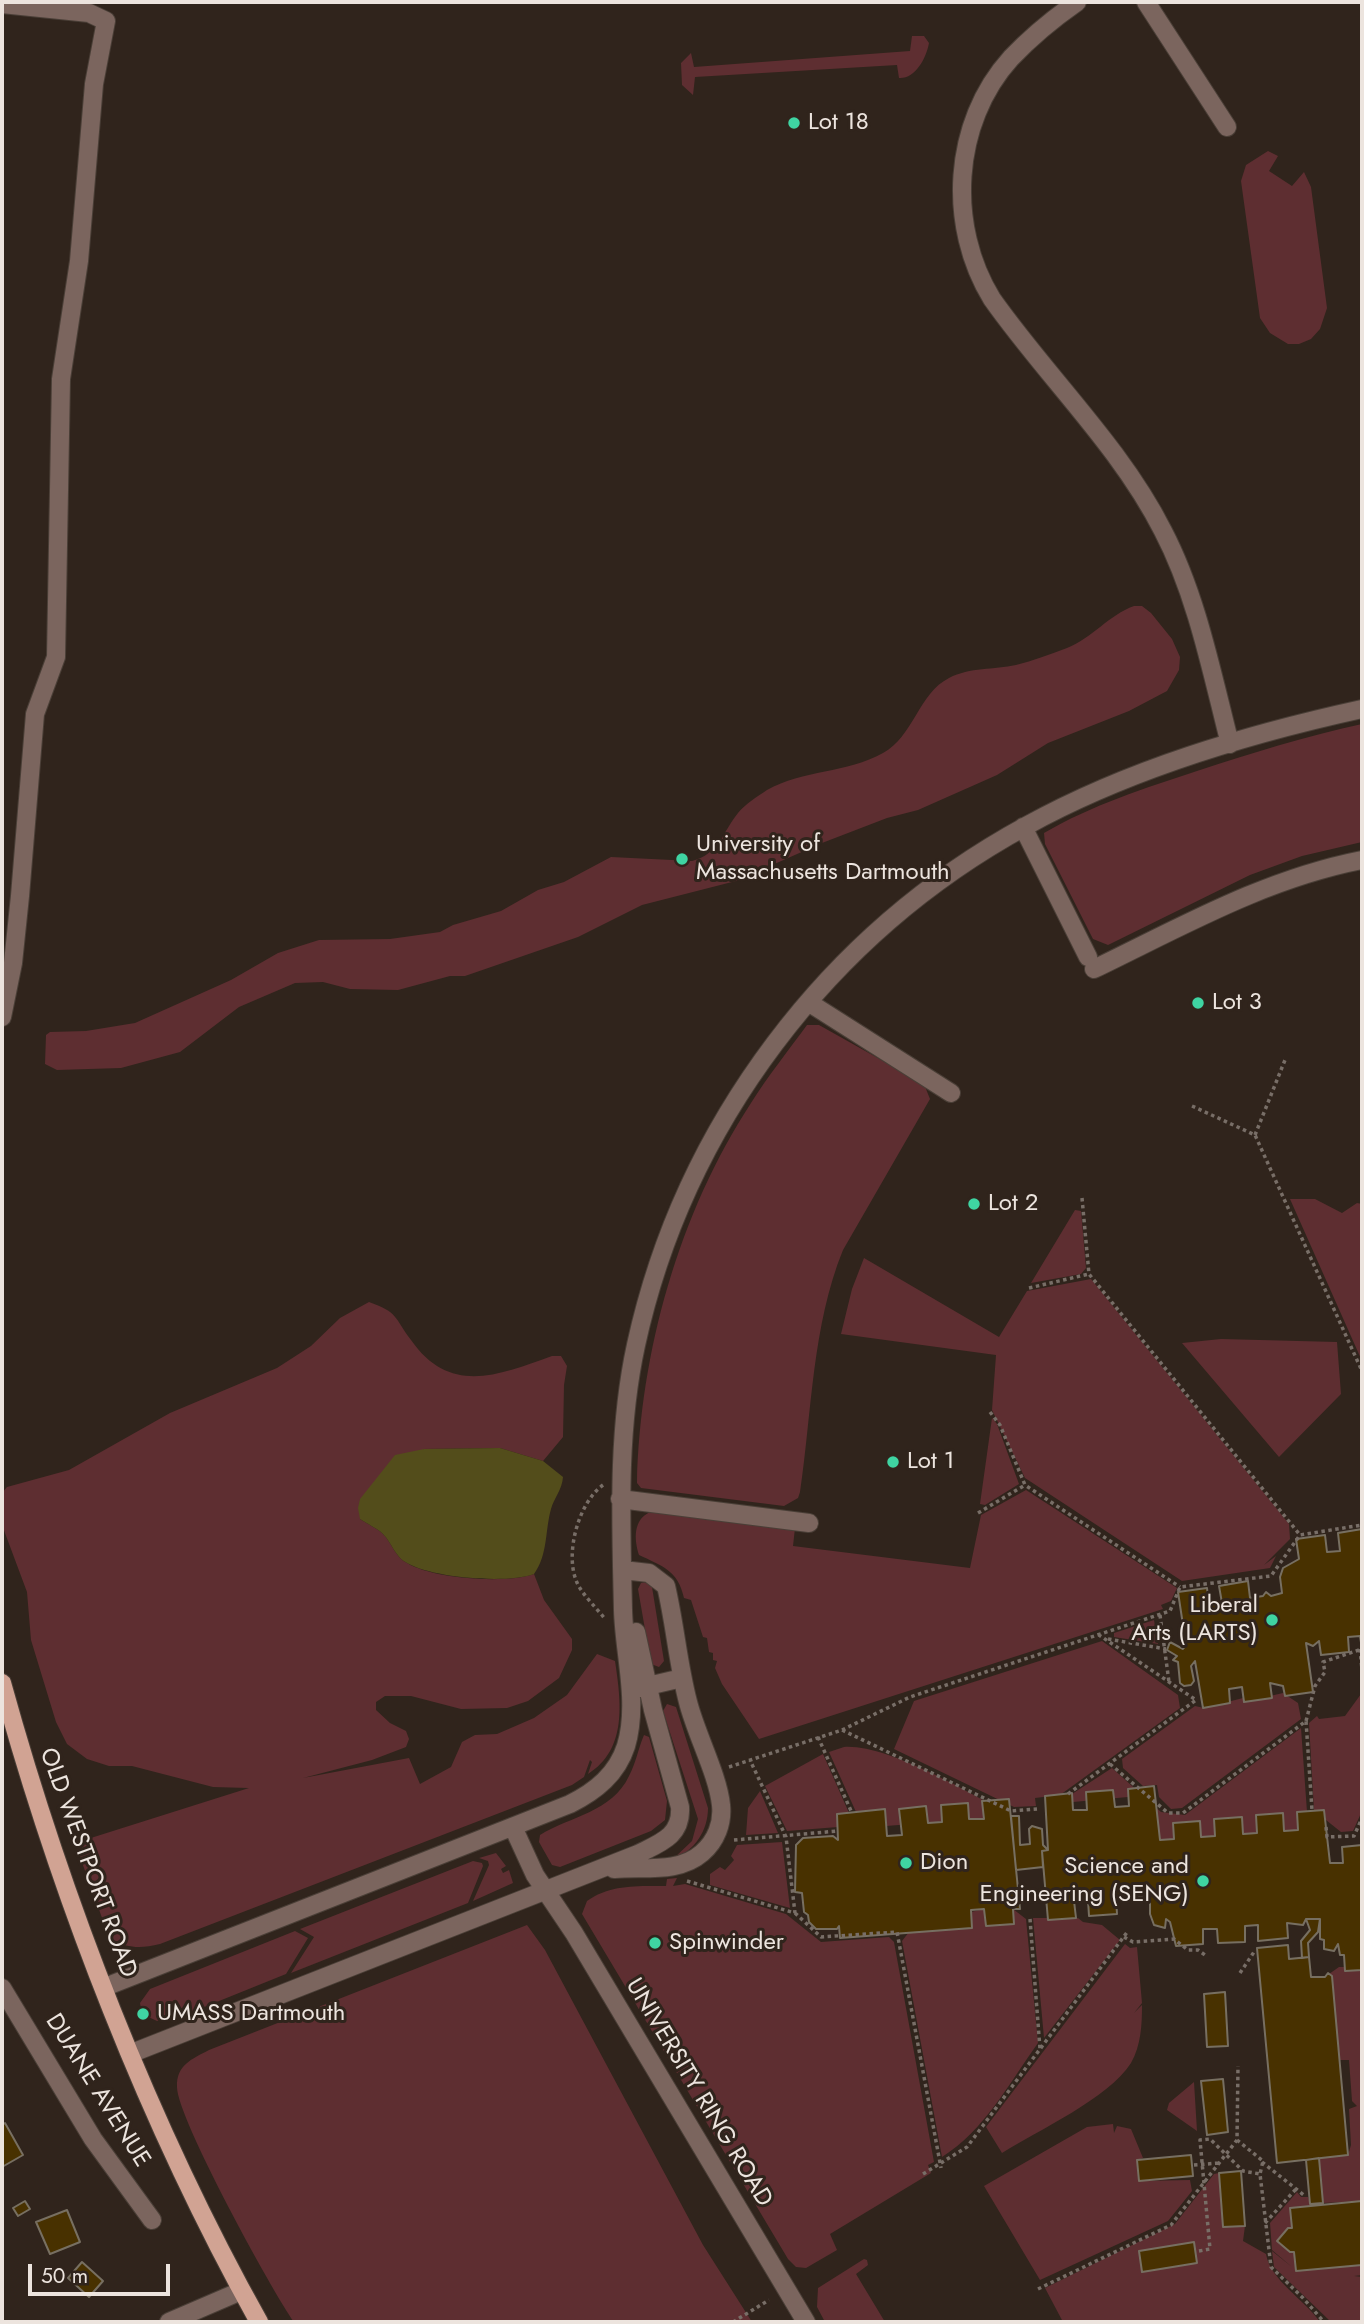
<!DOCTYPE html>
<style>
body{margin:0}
#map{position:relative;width:1364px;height:2324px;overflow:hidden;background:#30241c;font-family:Jost,sans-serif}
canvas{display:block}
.frame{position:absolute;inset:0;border:4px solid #ece4de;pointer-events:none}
.scale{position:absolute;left:28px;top:2264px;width:142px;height:32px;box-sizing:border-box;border:4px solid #ece4de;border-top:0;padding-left:9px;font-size:21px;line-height:24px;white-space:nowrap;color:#ece4de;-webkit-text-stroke:5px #30241c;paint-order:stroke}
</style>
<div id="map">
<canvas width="1364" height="2324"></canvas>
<div class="frame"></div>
<div class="scale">50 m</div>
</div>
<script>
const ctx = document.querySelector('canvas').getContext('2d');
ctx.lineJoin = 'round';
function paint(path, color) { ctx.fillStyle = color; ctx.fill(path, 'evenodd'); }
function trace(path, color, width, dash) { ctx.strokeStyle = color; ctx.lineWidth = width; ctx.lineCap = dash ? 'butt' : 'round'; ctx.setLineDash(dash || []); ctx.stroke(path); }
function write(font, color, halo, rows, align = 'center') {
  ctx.font = font + ' Jost,sans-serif'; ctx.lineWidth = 6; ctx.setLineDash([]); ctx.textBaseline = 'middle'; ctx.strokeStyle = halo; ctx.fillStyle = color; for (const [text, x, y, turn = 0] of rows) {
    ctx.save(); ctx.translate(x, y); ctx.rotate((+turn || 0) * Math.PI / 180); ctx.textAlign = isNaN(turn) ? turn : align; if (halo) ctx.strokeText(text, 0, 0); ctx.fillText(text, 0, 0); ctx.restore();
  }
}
const green = new Path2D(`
 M912 36H924L929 43C926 59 915 79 899 78L897 65 695 77 693 95 682 85 681 63 691 53 694 67 910 51Z
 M1268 151 1278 156 1269 171 1292 186 1304 172 1311 187 1327 308 1320 329 1311 339 1299 344H1288L1270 333 1260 318 1241 181 1246 165Z
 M1134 606H1142L1151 613 1172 639 1180 657 1179 670 1167 691 1129 711 1048 743 997 775 918 810 887 818 822 843 736 881 642 905 578 937 465 976H450L398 990 350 989 323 982 295 983 239 1007 180 1052 121 1068 57 1070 45 1064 46 1035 50 1032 86 1031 135 1023 231 980 278 953 319 940 390 939 440 932 453 925 501 911 538 890 564 882 611 857 692 861C719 854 722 833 738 813 744 805 758 796 767 790 803 770 847 773 883 753 913 737 919 693 949 678 970 667 994 670 1016 665 1033 661 1050 654 1067 648 1092 638 1109 615 1134 606Z
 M1362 724V842L1302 856 1250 875 1108 945 1093 939 1045 844 1044 833C1092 805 1145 788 1197 771 1252 753 1306 736 1362 724Z
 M807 1025H819L924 1084 930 1099 843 1250C812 1326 812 1412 800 1492L798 1498 784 1506 641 1488 637 1483C640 1352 679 1213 751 1103 768 1076 788 1051 807 1025Z
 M1290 1199H1315L1342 1213 1357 1203 1362 1204V1361Z
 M1075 1210 1081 1211 1086 1268 1081 1274 1031 1283Z
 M864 1258 999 1337 1027 1291 1091 1279 1289 1524 1290 1539 1264 1565 1276 1556 1270 1568 1182 1581 1025 1478 992 1410 996 1355 841 1334 852 1289Z
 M369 1302C399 1313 393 1316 411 1340 450 1396 499 1375 552 1356H561L567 1366 564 1385 563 1437 543 1461 500 1448 424 1449 360 1519C367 1524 377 1528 383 1534 392 1543 395 1557 407 1563 433 1579 506 1584 534 1574L544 1600 572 1639V1650L559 1678 528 1701 507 1708 461 1709 411 1696H385L376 1702V1710L390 1723 406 1731 409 1739 406 1747 372 1760 303 1778 409 1758 420 1784 451 1767 462 1742 475 1735 497 1734 534 1718 567 1695 597 1654 615 1661C621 1701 628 1749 588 1774L592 1762 590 1760 584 1777 572 1785 160 1944C140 1949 129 1948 110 1940L75 1843 249 1788 213 1787 132 1766H109L87 1759 67 1744 56 1722 31 1640 27 1592 2 1525V1493L7 1487 69 1470 170 1413 277 1368 311 1346 340 1318Z
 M1221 1339 1337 1342 1341 1394 1279 1457 1182 1343Z
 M992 1418 997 1424 1019 1484 985 1505 980 1504Z
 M1026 1490 1177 1588 1171 1601 1161 1605 1163 1609 759 1739 722 1684 715 1668 717 1661 713 1660V1653L709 1652 707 1638 703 1637 691 1600 684 1598C678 1570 662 1566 639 1555 634 1539 633 1520 650 1512L795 1528 793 1546 970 1568 981 1515Z
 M647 1582 652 1587 664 1661 659 1667 651 1664 638 1589 641 1583Z
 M1154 1620 1158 1644 1114 1637V1633Z
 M1102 1641 1178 1695 1180 1708 1060 1795 1035 1798 1036 1806 1014 1807 894 1749 914 1701Z
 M1283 1693 1298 1703 1301 1719 1182 1808 1171 1809 1159 1797 1157 1785 1143 1786 1123 1768 1122 1759 1195 1706 1204 1708 1243 1698 1244 1702Z
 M1361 1694 1362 1811 1353 1831 1341 1832 1326 1820 1324 1810H1314L1309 1723 1317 1716 1319 1719 1345 1716Z
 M667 1704 676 1707 708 1808C708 1830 695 1851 673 1859L692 1841 698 1819 663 1711Z
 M1301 1728 1307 1812 1298 1830 1160 1840 1157 1812 1128 1797 1073 1802 1072 1794 1112 1768 1161 1812 1185 1815Z
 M644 1735 649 1737 667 1801 665 1820 651 1831 560 1867 552 1865 539 1842 540 1835C571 1816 612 1812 629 1776 636 1763 638 1749 644 1735Z
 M844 1747C888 1744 972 1794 1011 1816L886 1826 885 1810 856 1812 829 1752Z
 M823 1754 849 1813 838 1827 787 1831 765 1786Z
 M760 1791 778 1833 746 1835 748 1808Z
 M782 1842 790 1908 710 1885V1874L720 1867 725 1870 734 1860 731 1856 737 1845Z
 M496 1853 506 1866 501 1869 503 1873 509 1870 513 1883 473 1901 489 1865 488 1861 479 1858Z
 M473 1861 482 1863 483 1866 468 1903 291 1973 314 1937 300 1929Z
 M677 1878 673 1886 685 1884 786 1914 821 1942 889 1937 894 1942 934 2162 928 2165 931 2173 830 2234 837 2250 806 2268 796 2267 788 2259 582 1914 587 1901C610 1884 640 1886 666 1886L667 1879Z
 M984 1909 986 1926 1014 1924 1013 1909 1026 1919 1038 2043C1010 2082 984 2131 942 2157L902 1941 909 1932 972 1928 971 1912Z
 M1033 1918H1078L1083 1922 1102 1925 1120 1940 1044 2038Z
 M527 1925 545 1950 703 2245 752 2322H294C272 2291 177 2118 177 2087 176 2065 192 2059 209 2050Z
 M295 1931 308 1938 286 1974 177 2018 157 2021 142 2014 140 2003 150 1989Z
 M1125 1944 1130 1948 1137 1947 1142 2003 1134 2013 1142 2005C1142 2025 1141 2045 1131 2063 1109 2098 1037 2131 1002 2153L986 2127Z
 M1339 1967H1344L1346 1971 1362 1970V2201L1323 2203 1319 2158 1348 2155 1351 2145 1349 2109 1357 2106 1352 2101 1349 2060H1340L1329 1974Z
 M1194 2082 1197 2131 1167 2110 1169 2103Z
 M1113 2124 1114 2133 1117 2126 1131 2129 1143 2158 1137 2160 1139 2181 1190 2180 1192 2191 1168 2221 1040 2280 984 2186 1087 2127Z
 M1219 2173 1223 2227 1245 2226 1243 2241 1266 2254C1270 2280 1305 2300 1320 2322H1063L1045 2288 1175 2224 1214 2174Z
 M1297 2192 1301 2197H1308L1311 2206 1290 2208 1292 2228H1287L1277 2241 1290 2252H1294L1296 2271 1362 2265V2275L1354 2276 1362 2277V2322H1331L1274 2267 1272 2251 1292 2267 1272 2250 1270 2223Z
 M864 2259 867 2260 868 2265 856 2274 885 2322H825L817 2307 818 2288Z`);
const water = new Path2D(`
 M500 1448 543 1461 563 1477C562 1490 554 1498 551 1509 545 1530 548 1555 534 1574 507 1584 433 1578 407 1563 395 1557 392 1543 383 1534 377 1528 367 1524 360 1519L358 1508 360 1499 395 1455 424 1449Z`);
const building = new Path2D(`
 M1362 1529V1649L1360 1636 1348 1637 1349 1652 1321 1655 1319 1641 1313 1646 1306 1643 1313 1692 1285 1696 1283 1686 1270 1683 1272 1698 1244 1702 1242 1687 1229 1689 1230 1703 1203 1708 1195 1661 1191 1666 1194 1681 1191 1685 1184 1686 1180 1683 1178 1662 1173 1660 1177 1656 1167 1650 1170 1642 1183 1649 1186 1645 1178 1592 1207 1588 1209 1605 1222 1603 1219 1586 1248 1581 1250 1598 1263 1596 1266 1592 1271 1596 1282 1593 1280 1577 1283 1568 1299 1559 1296 1539 1325 1535 1327 1552 1340 1551 1338 1533Z
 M1154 1786 1160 1840 1174 1839 1173 1823 1200 1821 1201 1837 1215 1836 1214 1819 1242 1817 1243 1834 1257 1833 1256 1815 1283 1813 1284 1831 1298 1830 1297 1812 1324 1810 1330 1863H1343L1342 1847 1362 1845V1970L1345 1971 1344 1955H1340L1338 1944 1334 1951 1324 1949V1940L1320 1939V1919H1306L1303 1925 1287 1923 1288 1938 1258 1941V1925L1245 1926V1942L1218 1943 1217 1929H1203V1944L1176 1946 1170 1922 1166 1919 1165 1928 1154 1925 1150 1914V1894L1137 1897 1133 1902 1128 1897H1116L1117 1914 1089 1916 1088 1900 1074 1901 1076 1918 1048 1920 1042 1851 1048 1850 1045 1796 1072 1793 1073 1810H1087L1086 1792 1113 1790 1115 1807 1129 1806 1128 1789Z
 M1009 1799 1020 1909H1013L1014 1924 986 1926 984 1909 971 1910 972 1928 840 1938 839 1926 837 1929H816L809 1922 808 1915 804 1912 802 1893 795 1892 796 1845 803 1838 833 1836 838 1840 837 1814 885 1809 887 1836 902 1835 899 1809 926 1806 928 1823 942 1822 941 1805 968 1803 969 1819H984L982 1801Z
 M1011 1816H1019L1020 1845 1030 1844 1029 1829 1032 1826 1042 1829 1043 1845 1048 1850 1042 1851 1043 1867 1016 1870Z
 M1306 1919H1320L1318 1932 1308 1943 1309 1957 1302 1958 1301 1941 1310 1930Z
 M1288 1945 1289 1959 1309 1957 1311 1977H1325L1328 1973 1332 1976 1348 2155 1277 2163 1257 1948Z
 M1225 1992 1228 2046 1207 2047 1204 1994Z
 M1223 2079 1228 2132 1207 2135 1201 2081Z
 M5 2123 23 2155 2 2167V2125Z
 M1191 2155 1193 2176 1139 2181 1137 2160Z
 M1319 2158 1323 2203 1310 2204 1306 2160Z
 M1241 2171 1245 2226 1223 2227 1219 2173Z
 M25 2201 30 2209 18 2216 13 2208Z
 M1362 2201V2265L1296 2271 1294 2252H1290L1277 2241 1288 2228H1292L1290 2208Z
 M67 2210 80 2242 50 2254 36 2222Z
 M1194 2242 1197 2263 1142 2272 1139 2251Z
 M82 2262 103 2281 89 2297 68 2278Z`);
const path = new Path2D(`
 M1192 1106 1255 1135 1362 1371
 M1255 1135 1285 1060
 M1082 1198 1089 1274 1300 1535
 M1029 1288 1089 1274
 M990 1412 1000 1425 1025 1485 1180 1587
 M603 1485C579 1502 565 1552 576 1580 581 1594 596 1607 605 1619
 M978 1513 1025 1485
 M1160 1615 1169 1682
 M1108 1639 1166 1649
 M1360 1649 1362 1670
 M1306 1721 1315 1686 1325 1672 1323 1662 1362 1649
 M842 1730 910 1697 1170 1611 1180 1587 1271 1576 1300 1535 1362 1525
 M818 1737 852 1813
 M1110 1764 1168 1813H1183L1306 1721 1312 1810
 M729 1767 842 1730 1011 1811 1037 1809
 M1068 1794 1196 1700 1099 1635
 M1326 1827 1327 1837 1354 1836 1362 1818
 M734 1840 838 1831
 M687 1881 795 1913 786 1837 750 1760
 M795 1913 821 1937 897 1932 941 2168
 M1030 1919 1040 2049
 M1124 1937 1133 1942 1174 1939 1188 1950H1198L1205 1955
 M1240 1973 1254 1952
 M1237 2140 1263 2161 1260 2174 1271 2267 1303 2298 1324 2322
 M1262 2162 1305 2196
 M1194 2165 1219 2163
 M923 2174 967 2147 1128 1931
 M1265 2223 1296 2189
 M1199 2251 1210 2249 1200 2140 1210 2139 1243 2171 1260 2174
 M1038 2289 1171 2225 1237 2140 1238 2066
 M733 2322 769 2300`);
const minor = new Path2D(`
 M1077 2C1054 18 1031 37 1011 58 952 123 947 226 992 299 1047 377 1120 446 1163 531 1197 596 1212 674 1230 744
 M1146 2 1227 127
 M2 4 89 13 106 21 94 84 79 261 61 379 56 657 35 714 20 896 13 963 2 1017
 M1023 827 1088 957
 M1094 969C1183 926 1265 879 1362 860
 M808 1002 951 1093
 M620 1499 809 1523
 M635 1689 682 1678
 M513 1827 535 1875 574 1933 806 2322
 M614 1869C643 1866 678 1874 702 1853 716 1841 723 1823 721 1805 718 1775 696 1734 688 1702 678 1664 675 1624 666 1586L649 1573 623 1570
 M105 1987 570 1804C596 1791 617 1774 626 1746 639 1703 624 1653 623 1610 621 1521 617 1432 636 1345 684 1125 828 934 1026 826 1129 769 1248 734 1362 709
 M2 1988 93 2139 152 2220
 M132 2053 638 1854C660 1843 682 1836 680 1807L653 1710 636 1632
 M169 2322 241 2291`);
const major = new Path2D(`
 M2 1683C62 1900 149 2125 259 2322`);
const markers = [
 [794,123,7,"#3fd4a2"],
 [682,859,7,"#3fd4a2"],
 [1198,1003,7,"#3fd4a2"],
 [974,1204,7,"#3fd4a2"],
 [893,1462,7,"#3fd4a2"],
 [1272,1620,7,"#3fd4a2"],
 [906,1863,7,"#3fd4a2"],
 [1203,1881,7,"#3fd4a2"],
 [655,1943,7,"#3fd4a2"],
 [143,2014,7,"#3fd4a2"]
];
const poiNames = [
 ["Lot 18",808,123],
 ["University of",696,845],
 ["Massachusetts Dartmouth",696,873],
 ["Lot 3",1212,1003],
 ["Lot 2",988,1204],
 ["Lot 1",907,1462],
 ["Liberal",1258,1606,"right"],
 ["Arts (LARTS)",1258,1634,"right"],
 ["Dion",920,1863],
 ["Science and",1189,1867,"right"],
 ["Engineering (SENG)",1189,1895,"right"],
 ["Spinwinder",669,1943],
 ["UMASS Dartmouth",157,2014]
];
const streetNames = [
 ["OLD WESTPORT ROAD",87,1863,70],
 ["DUANE AVENUE",97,2091,58],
 ["UNIVERSITY RING ROAD",698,2093,59]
];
paint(green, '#5e2e31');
paint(water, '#534d1b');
paint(building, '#483100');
trace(building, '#776f61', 2);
trace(minor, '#4a3f37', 20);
trace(major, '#4a3f37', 20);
trace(path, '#786e67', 3.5, [3.5, 3.5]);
trace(minor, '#7b655e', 18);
trace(major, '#d1a393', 18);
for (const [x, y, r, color] of markers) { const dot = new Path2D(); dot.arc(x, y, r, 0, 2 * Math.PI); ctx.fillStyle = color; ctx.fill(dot); trace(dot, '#30241c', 2.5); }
write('24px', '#ece4de', '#30241c', poiNames, 'left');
write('24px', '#ece4de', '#30241c', streetNames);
</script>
